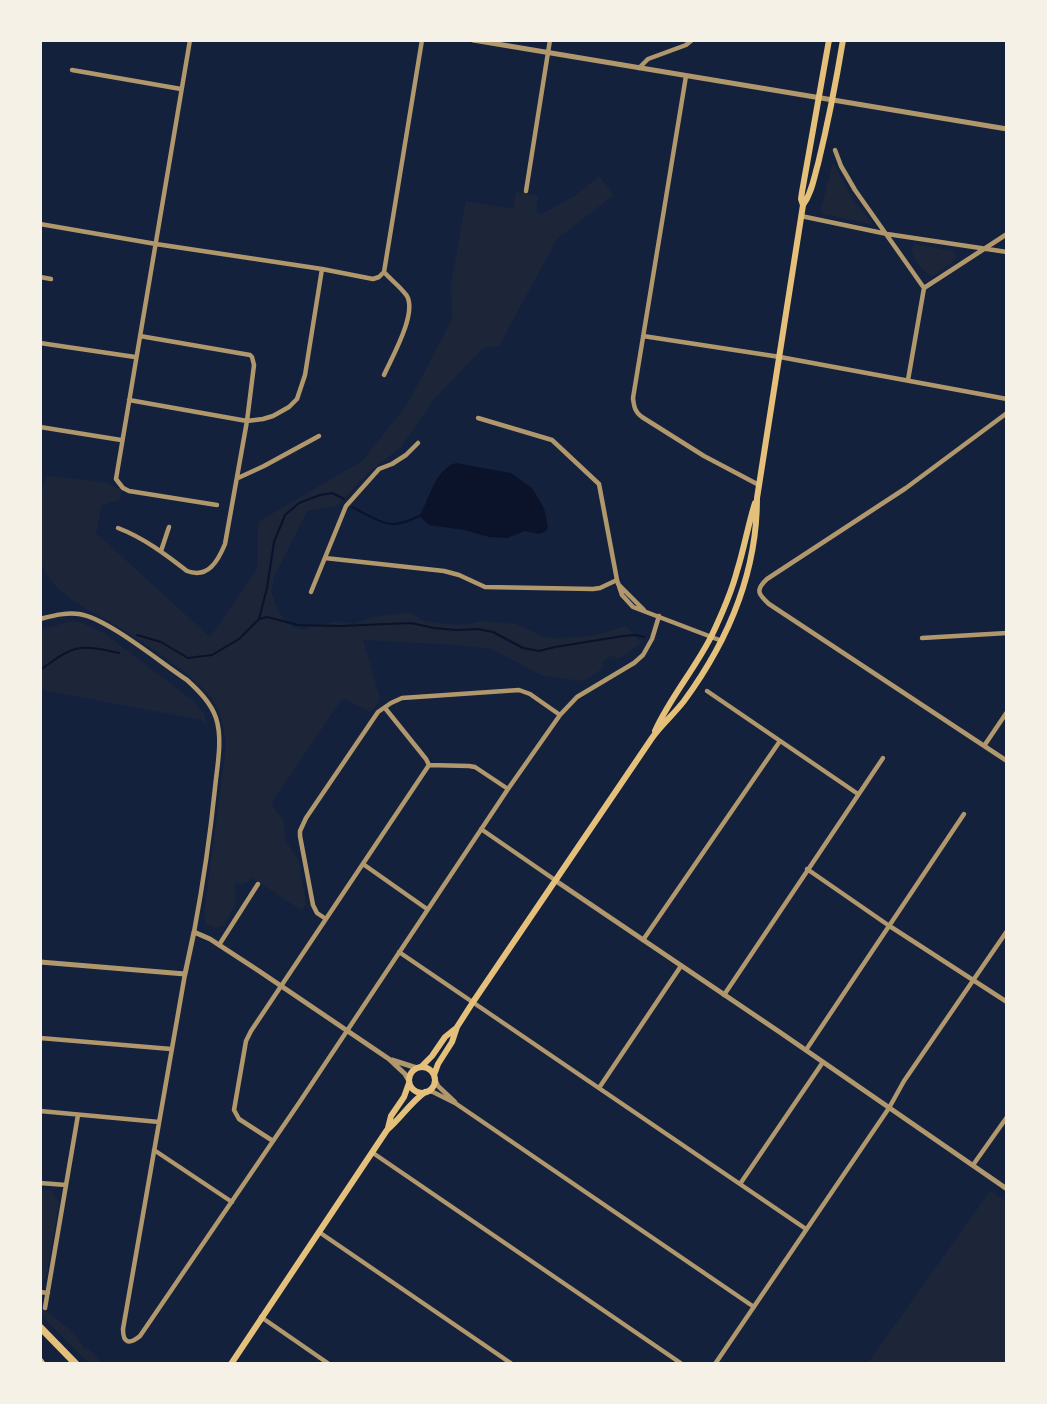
<!DOCTYPE html>
<style>
body{margin:0}
#map{position:relative;width:1047px;height:1404px;overflow:hidden;background:#14213d;font-family:"Exo 2",sans-serif}
canvas{display:block}
.frame{position:absolute;inset:0;border:42px solid #f6f1e7;pointer-events:none}
</style>
<div id="map">
<canvas width="1047" height="1404"></canvas>
<div class="frame"></div>
</div>
<script>
const ctx = document.querySelector('canvas').getContext('2d');
ctx.lineJoin = 'round';
function paint(path, color) { ctx.fillStyle = color; ctx.fill(path, 'evenodd'); }
function trace(path, color, width, dash) { ctx.strokeStyle = color; ctx.lineWidth = width; ctx.lineCap = dash ? 'butt' : 'round'; ctx.setLineDash(dash || []); ctx.stroke(path); }
const green = new Path2D(`
 M833 162 851 197 874 225 823 214 821 208Z
 M599 176 614 195 557 239 499 346 482 349 435 398 401 447 369 472 337 506 307 511 274 577 271 592 278 610 284 620 293 627 302 630 336 621 355 624 372 617 410 612 424 621 446 624 465 625 481 621 516 624 544 637 558 638 592 636 626 626 641 643 620 658 610 656 602 662V669L583 681 543 676 492 649 458 645 363 640 380 698 377 705 370 712 347 700 342 699 272 802 274 808 284 821 285 840 299 861 306 904 302 911 253 878C246 883 242 886 235 883V906L223 926 215 928 206 924 204 915 226 745C224 728 221 709 209 695 188 671 151 648 124 630 96 612 49 596 40 559 38 548 40 534 40 522 40 503 37 492 48 476L108 483 121 490 120 500 102 505 96 533 210 637 257 569 258 522 362 461 408 403 452 319 451 284 466 201 513 209 516 192 538 196 536 211 540 215 576 195Z
 M915 244 952 251 956 255 955 260 935 275 932 276C923 273 913 258 911 249Z
 M68 622H80L104 633 163 678 192 700 204 713 207 727 202 720 42 690 40 691V630Z
 M40 1189 52 1191 59 1202 47 1272 44 1280 40 1284Z
 M990 1191 1007 1202V1364H867Z
 M40 1306C52 1316 78 1333 83 1347L89 1349 103 1364H90L40 1314Z`);
const water = new Path2D(`
 M456 463 511 473 532 488 544 508 548 527 546 531 539 534 525 531 507 538 489 537 464 530 429 525 419 516C430 499 434 470 456 463Z`);
const stream = new Path2D(`
 M352 507C380 521 389 532 419 516
 M259 619 267 617 298 625 340 626 411 623 434 628 456 630 478 629 493 632 523 648 539 651 555 647 623 636 636 635 644 637
 M137 635 161 642 188 658 212 655 239 639 259 619 267 588 274 542 285 515 299 503 320 495 332 493 344 499
 M40 670C75 645 76 644 119 653`);
const minor = new Path2D(`
 M190 40 116 479 123 488 129 491 217 505
 M639 68 648 59 686 45 692 40
 M72 70 181 89
 M686 76 633 398C634 407 635 412 642 417L704 456 759 485
 M835 150 841 166 855 190 924 288 1007 234
 M526 191 550 40
 M801 216 887 234 1007 252
 M40 224 156 244 322 269 373 279 379 277 384 272
 M384 272 422 40
 M40 277 51 279
 M643 336 780 357 1007 399
 M40 343 135 357
 M384 375C392 357 417 314 407 296 401 287 391 280 384 272
 M908 380 924 288
 M129 400 247 421 263 419 273 416 289 407 297 399 305 375 322 269
 M1007 413 906 488 767 579C755 590 758 594 769 604L1007 761
 M478 418 552 440 599 484 617 580 622 595 633 607 722 641
 M40 427 121 440
 M238 478 264 466 319 436
 M118 528C144 538 165 554 187 571 208 579 218 561 225 544L247 421 254 365 252 357 250 355 140 336
 M161 551 169 527
 M325 558 444 571 459 575 485 587 593 589 600 588 617 580
 M618 584 644 610
 M311 592 346 506 379 469 392 464 406 455 418 443
 M40 619C52 616 66 612 79 614 107 618 161 663 187 680 199 691 211 703 216 718 223 739 217 767 215 788 210 837 203 884 194 932
 M922 638 1007 633
 M707 691 858 794
 M385 708 426 759 429 765
 M984 746 1007 712
 M481 829 555 880
 M363 864 427 909
 M807 869 888 925 1007 1002
 M326 919 317 913 313 905 300 836V831L306 818 378 712 391 703 402 698 519 690 530 694 560 715
 M643 940 780 741
 M219 945 258 884
 M399 952 806 1229
 M185 974 123 1329C123 1343 129 1345 140 1336L299 1103 508 789 560 715 577 697 634 663 643 655 652 639 659 616
 M724 995 883 758
 M40 1038 171 1049
 M806 1050 964 814
 M435 1079 438 1086 455 1102
 M599 1088 681 966
 M427 1091 433 1092 455 1103 754 1307
 M40 1111 159 1122
 M273 1141 239 1119 234 1110 246 1041 251 1031 429 765 469 766 475 767 508 789
 M154 1150 232 1202
 M373 1153 682 1364
 M973 1165 1007 1117
 M40 1183 66 1185
 M740 1184 823 1062
 M319 1232 512 1364
 M40 1292 48 1293
 M45 1308 78 1115
 M261 1317 329 1364
 M715 1364 889 1108 904 1081 1007 931`);
const tertiary = new Path2D(`
 M473 40 1007 129
 M556 881 781 1033 1007 1189
 M40 962 185 974 194 932 210 939 259 971 389 1059 405 1074 409 1081
 M392 1060 417 1068`);
const primary = new Path2D(`
 M803 205C812 193 814 177 818 164 828 123 836 82 843 40
 M655 731C670 698 694 670 711 637 721 616 731 594 737 571 744 549 748 525 755 503
 M421 1067 432 1056 445 1037 455 1029
 M409 1080a13 13 0 1 1 26 0a13 13 0 1 1-26 0Z
 M434 1075 438 1064 452 1042 457 1027 473 1002 652 738C661 725 674 714 684 701 728 641 757 573 757 498L803 205 801 199 802 192 829 40
 M388 1128 391 1116 404 1097 409 1083
 M231 1364 387 1130C401 1118 410 1103 425 1092`);
const trunk = new Path2D(`
 M40 1327 76 1364
 M40 1361 42 1364`);
paint(green, '#1d2539');
paint(water, '#0b132b');
trace(stream, '#0b132b', 2);
trace(minor, '#b1986c', 4.5);
trace(tertiary, '#b1986c', 5);
trace(primary, '#e5c07b', 6);
trace(trunk, '#e5c07b', 7);
</script>
